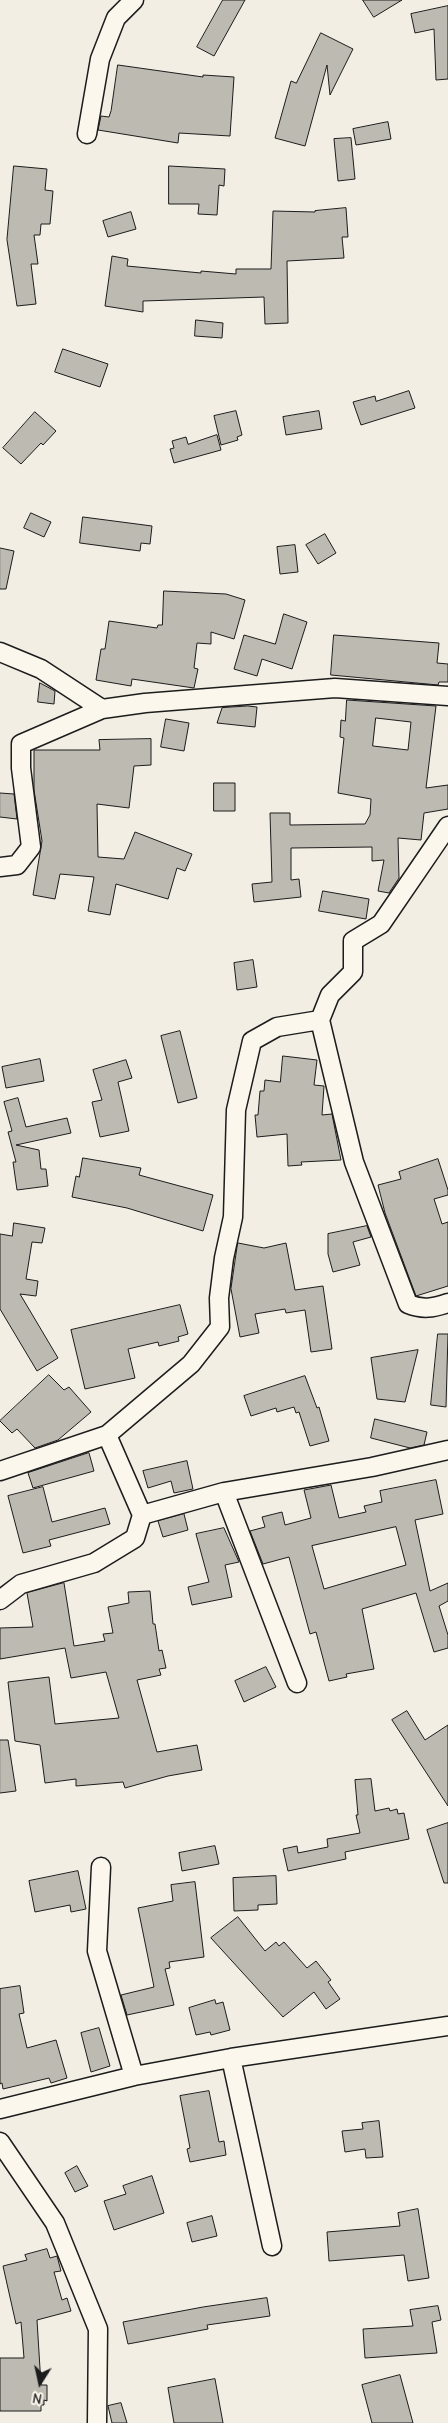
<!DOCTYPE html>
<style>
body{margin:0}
#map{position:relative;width:448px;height:2423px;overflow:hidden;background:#f2eee4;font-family:"Comic Neue",sans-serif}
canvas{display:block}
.north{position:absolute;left:15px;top:2358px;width:50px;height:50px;-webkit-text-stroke:4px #fbf7ec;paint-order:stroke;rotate:190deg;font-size:14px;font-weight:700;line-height:20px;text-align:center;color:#1c1c1c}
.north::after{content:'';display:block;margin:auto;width:18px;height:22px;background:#1c1c1c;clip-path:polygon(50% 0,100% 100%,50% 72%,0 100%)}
</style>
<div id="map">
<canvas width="448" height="2423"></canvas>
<div class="north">N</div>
</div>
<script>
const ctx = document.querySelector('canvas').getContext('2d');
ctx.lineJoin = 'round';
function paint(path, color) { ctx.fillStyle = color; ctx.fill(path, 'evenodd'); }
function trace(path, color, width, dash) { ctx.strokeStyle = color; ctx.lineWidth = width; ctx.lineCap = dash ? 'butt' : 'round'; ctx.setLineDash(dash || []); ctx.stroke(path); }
const building = new Path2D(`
 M223 0H245L214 56 197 47Z
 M363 0H402L374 17Z
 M448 6V79L436 80 434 29 415 33 411 14Z
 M321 33 353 49 330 95 327 65 305 146 275 138 291 81 296 83Z
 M118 65 203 77V75L234 77 230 136 179 133 178 143 98 130 101 116 109 117 111 111Z
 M388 122 391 139 356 145 353 129Z
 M351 138 355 179 338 181 334 139Z
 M14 166 47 169 45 190 53 191 50 224H41L40 235H34L38 264H31L36 304 17 306 7 240Z
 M169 166 225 169 224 186 219 185 217 215 198 214 199 204H169Z
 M346 208 348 237H342L344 258 287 261 288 323 265 324 264 297 143 301V312L105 306 112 256 128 259 127 266 201 273V271L236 274V269H271L273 211 315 212V211Z
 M131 212 136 229 108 237 103 221Z
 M196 320 223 323 222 338 195 336Z
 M63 349 108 364 100 387 55 372Z
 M409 391 415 408 361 425 353 402 375 396 376 401Z
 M236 411 242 435 237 437 238 440 221 445 214 416Z
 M319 411 322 429 286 435 283 417Z
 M35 412 56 431 43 445 41 443 21 464 3 448Z
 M217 435 221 450 174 463 170 449 174 448 172 441 186 437 188 444Z
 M31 513 51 522 44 537 24 528Z
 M83 517 152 526 150 544 141 543 140 551 80 543Z
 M325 534 336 553 318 564 306 545Z
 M295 545 298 572 280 574 277 547Z
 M0 548 14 551 6 589H0Z
 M164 591 226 594 245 600 234 639 211 632V644L197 643 194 668 198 669 194 688 132 679 131 686 96 680 101 649H105L109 621 157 628 158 625H162Z
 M284 614 307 622 292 669 262 659 257 676 234 669 244 635 275 644Z
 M334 635 439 643 437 663 448 664V682H439L438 685 331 675Z
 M40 683 55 691 54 704 38 702Z
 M347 700 436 706 426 788 448 785V809L424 813 421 840 398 838 399 878 389 893 378 891 384 860 372 861V847L291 848V880L299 879 301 897 254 902 252 884 272 882 270 813H290V825L365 824 370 815 371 799 338 793 344 738 340 737 341 720 345 721ZM376 718 411 722 408 750 373 746Z
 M248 706 257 707 255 727 217 723 222 708Z
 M166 719 189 723 184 751 161 747Z
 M151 739V765L134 766 129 808 97 804 98 857 124 859 135 832 192 854 185 871 177 868 168 899 116 884 110 915 88 911 94 877 60 874 55 899 33 895 42 841 34 790V750H100L99 740Z
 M214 783H235V811H214Z
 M0 793 14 794 17 819 0 817Z
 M323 891 369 899 366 919 319 911Z
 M253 960 257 987 237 990 234 963Z
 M180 1031 197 1098 178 1103 161 1036Z
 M283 1056 317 1060 314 1085 324 1086 322 1115 332 1114 341 1160 301 1162 302 1165 288 1166 287 1134 257 1137 255 1115H258L260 1091H264L265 1080 280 1082Z
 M40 1059 44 1081 6 1088 2 1067Z
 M126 1060 132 1078 118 1082 129 1131 100 1137 92 1102 102 1100 93 1070Z
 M18 1098 26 1127 67 1118 71 1133 16 1145 39 1150 41 1169H46L48 1186 17 1190 13 1162H16L8 1132 12 1131 4 1102Z
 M83 1158 141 1168 139 1175 213 1195 203 1231 127 1208 72 1197 76 1176 79 1177Z
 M438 1159 448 1190V1195L434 1199 442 1224 448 1222V1286L416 1296 385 1213 378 1185 401 1179 399 1172Z
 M14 1223 45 1228 42 1243 32 1242 26 1279 38 1281 36 1296 20 1294 58 1358 37 1371 0 1309V1234L12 1236Z
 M367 1226 371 1237 353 1242 360 1265 333 1272 328 1254V1234Z
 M238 1243 264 1248 286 1243 295 1290 323 1286 332 1349 311 1352 305 1310 286 1313 285 1309 255 1314 259 1333 240 1337 231 1289Z
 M180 1305 188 1334 178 1337 179 1341 159 1346 158 1342 128 1349 135 1378 85 1389 71 1330Z
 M438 1334H448L446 1407 431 1405Z
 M418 1350 405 1402 377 1399 371 1358Z
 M49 1375 64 1390 69 1387 91 1412 58 1440 35 1448 17 1429 12 1433 0 1421Z
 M305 1376 317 1408 319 1407 329 1441 310 1446 299 1412 296 1413 294 1407 277 1412 276 1408 251 1416 244 1396Z
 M375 1419 427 1432 424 1445 410 1448 371 1438Z
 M89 1453 94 1471 33 1488 28 1473Z
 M187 1461 193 1489 174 1493 171 1481 148 1488 143 1471Z
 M436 1480 443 1514 415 1520 430 1591 448 1583V1601L439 1606 448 1635V1648L434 1652 416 1593 362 1609 374 1669 346 1674 347 1677 329 1681 316 1632 310 1634 289 1557 263 1564 250 1531 265 1527 262 1517 282 1512 285 1525 311 1518 304 1490 331 1485 339 1518 366 1512 364 1506 382 1502 380 1491ZM396 1527 406 1565 324 1589 312 1546Z
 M43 1487 52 1522 105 1508 110 1524 49 1540 51 1546 23 1553 8 1496Z
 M184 1514 188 1530 163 1537 158 1521Z
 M224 1528 239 1562 225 1565 232 1597 192 1605 188 1587 209 1582 196 1534Z
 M64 1583 74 1646 105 1641 103 1634 113 1633 108 1607 129 1603 128 1592 150 1591 153 1624H155L159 1651 162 1650 166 1668 159 1669 161 1675 137 1680 157 1752 197 1745 202 1770 168 1776 125 1788 123 1782 76 1786V1779L45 1783 40 1745 15 1741 8 1682 49 1677 55 1724 119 1718 106 1672 71 1678 65 1648 0 1659V1628L33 1627 27 1593Z
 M266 1667 276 1687 244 1702 235 1681Z
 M407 1711 425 1740 448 1725V1806L392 1720Z
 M0 1740H8L16 1791 0 1793Z
 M371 1779 375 1811 389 1808 390 1811 397 1809 398 1814 404 1813 409 1839 345 1852 346 1859 288 1871 283 1849 297 1846 298 1853 328 1847 327 1839 360 1833 356 1815H358L355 1780Z
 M448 1823V1883H444L427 1830Z
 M215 1846 219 1864 182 1871 179 1853Z
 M78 1871 86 1909 71 1912 70 1905 35 1912 29 1881Z
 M276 1876 277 1904 258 1905V1910L234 1911 233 1878Z
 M195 1882 204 1957 169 1962 170 1968 165 1969 174 2005 127 2015 121 1995 154 1987 138 1908 173 1901 171 1885Z
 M238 1917 265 1951 276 1942 279 1946 284 1942 307 1968 316 1961 331 1980 328 1982 340 1999 326 2009 314 1992 283 2017 211 1938Z
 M20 1986 24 2013 19 2014 27 2048 56 2040 67 2078 51 2083 49 2078 3 2089 2 2083 0 2084V1989Z
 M215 2000 216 2004 223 2002 230 2030 211 2035 210 2032 196 2035 189 2008Z
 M99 2028 110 2066 91 2072 81 2033Z
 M209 2091 219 2142 224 2141 226 2155 190 2162 187 2149 190 2148 180 2096Z
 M379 2121 383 2157 366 2158 365 2149 345 2152 342 2131 363 2129 362 2123Z
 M77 2166 88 2186 75 2192 65 2173Z
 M152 2176 164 2213 114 2230 104 2201 126 2194 123 2186Z
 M418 2209 429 2278 408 2281 404 2255 329 2261 327 2232 400 2226 398 2213Z
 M212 2216 217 2236 192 2242 187 2223Z
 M47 2249 50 2258 57 2256 61 2271 54 2272 62 2300 67 2298 71 2311 37 2320 41 2385H47V2401L44 2400V2405H41V2411H0V2358H24L21 2322 16 2324 3 2266 27 2260 25 2255Z
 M267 2298 270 2316 207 2325 208 2329 128 2344 123 2322 203 2307Z
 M438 2306 441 2320 432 2322 437 2353 365 2358 363 2329 413 2326 410 2310Z
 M400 2375 413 2423H372L362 2385Z
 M215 2379 223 2423H174L168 2388Z
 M121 2403 127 2423H112L108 2406Z`);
const minor = new Path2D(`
 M87 134 100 59 116 18 134 0
 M0 652 41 669 102 709 145 703 335 688 448 696
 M448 826 381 924 353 941V972L330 995 320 1020 354 1162 408 1304C423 1310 433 1308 448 1303
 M0 867 17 865 31 847 21 768V744L102 709
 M107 1435 142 1515
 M0 1471 107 1435 191 1364 220 1327 219 1298 224 1258 233 1217 236 1110 252 1041 277 1027 320 1020
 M224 1492 297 1683
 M0 1600 21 1584 94 1563 135 1538 142 1515 224 1492 372 1467 448 1450
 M101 1867 97 1951 134 2076
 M231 2058 272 2246
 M0 2109 134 2076 231 2058 448 2026
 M0 2142 55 2223 98 2329 97 2423`);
paint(building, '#bdbab1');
trace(building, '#1c1c1c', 1);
trace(minor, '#1c1c1c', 21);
trace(minor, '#fbf7ec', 18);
</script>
